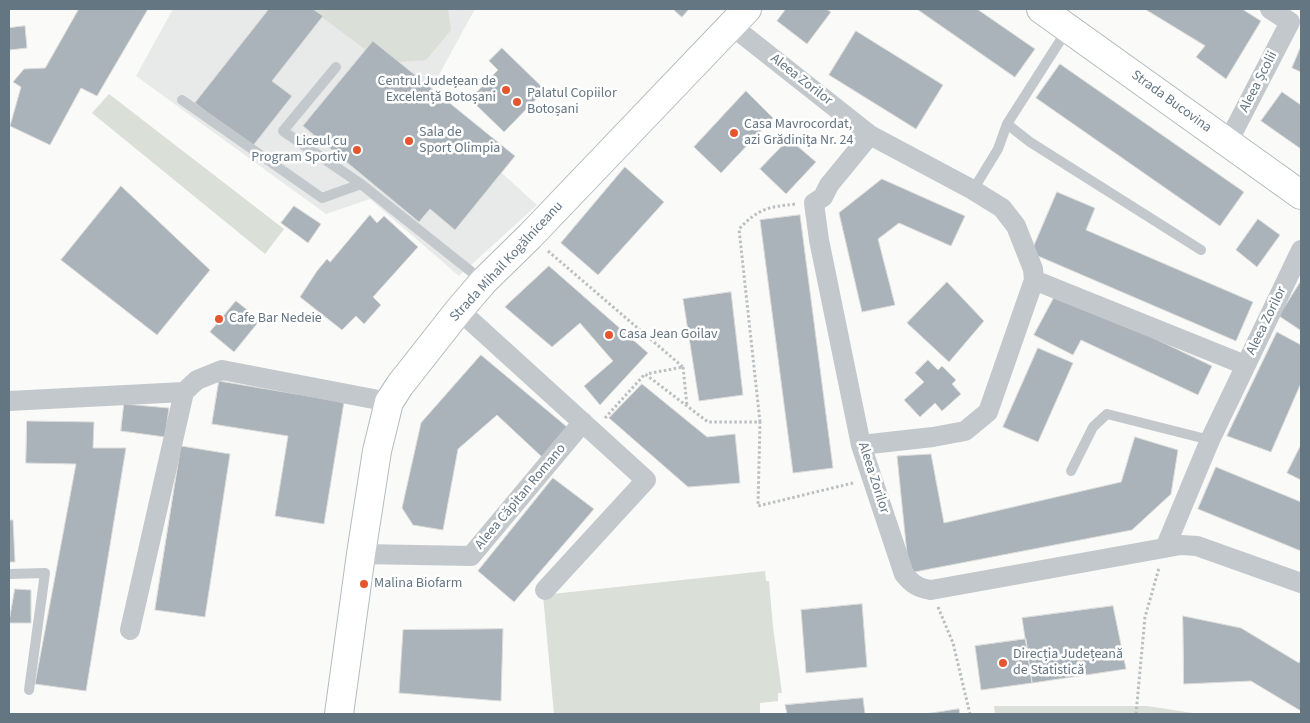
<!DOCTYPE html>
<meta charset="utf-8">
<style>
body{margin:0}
#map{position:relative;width:1310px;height:723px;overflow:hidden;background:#fafaf8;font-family:"Source Sans 3",sans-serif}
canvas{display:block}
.frame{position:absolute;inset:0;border:10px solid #657683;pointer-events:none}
</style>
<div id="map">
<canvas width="1310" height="723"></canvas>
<div class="frame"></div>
</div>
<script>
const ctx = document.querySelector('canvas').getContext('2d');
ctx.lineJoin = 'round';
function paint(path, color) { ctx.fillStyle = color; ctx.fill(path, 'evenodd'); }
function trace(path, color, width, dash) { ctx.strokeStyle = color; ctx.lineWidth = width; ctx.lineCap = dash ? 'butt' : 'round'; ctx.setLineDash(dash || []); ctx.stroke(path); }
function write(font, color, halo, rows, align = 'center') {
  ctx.font = font + ' "Source Sans 3",sans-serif'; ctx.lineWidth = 5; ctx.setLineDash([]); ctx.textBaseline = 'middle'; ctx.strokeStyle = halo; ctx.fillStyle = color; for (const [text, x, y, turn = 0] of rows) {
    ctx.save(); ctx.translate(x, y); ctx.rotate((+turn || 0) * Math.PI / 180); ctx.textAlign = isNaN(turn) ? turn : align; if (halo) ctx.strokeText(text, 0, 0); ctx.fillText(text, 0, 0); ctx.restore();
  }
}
const built = new Path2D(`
 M173 9H475L424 102 537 205 459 276 370 199 326 214 136 76Z`);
const green = new Path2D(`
 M311 9H448L451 30 426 60 399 62 374 56Z
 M109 94 284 229 265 254 92 113Z
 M765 571 766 581H769L773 627 782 693H778V701L760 703V714H554L543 595Z
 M1147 706 1199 714H995L994 706Z`);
const building = new Path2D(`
 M79 9H148L97 96 81 88 50 145 10 126 21 87 13 82 24 69 45 68Z
 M269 9H313L323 16 272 81 292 96 252 147 195 103Z
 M673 9H689L682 17Z
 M786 9H826L831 12 807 44 777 21Z
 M917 9H977L1035 49 1015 77Z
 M1145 9H1242L1261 21 1226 79 1196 57 1205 46Z
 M25 26 27 48 9 50V28Z
 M856 31 943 85 916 129 829 75Z
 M373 41 515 156 455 230 430 209 419 222 303 126Z
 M1301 46V72L1292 68Z
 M502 48 545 90 504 132 470 99 498 70 489 61Z
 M1060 64 1244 192 1220 226 1036 98Z
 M746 91 773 118 721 173 694 147Z
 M1282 92 1301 105V149L1261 121Z
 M789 139 816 162 786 194 760 169Z
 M625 167 664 202 598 275 561 243Z
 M882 179 965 216 951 246 899 223 878 239 895 305 862 312 839 213Z
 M121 186 210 270 157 335 61 260Z
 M1057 192 1095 208 1086 230 1253 302 1236 341 1031 253Z
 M294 206 321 224 308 243 281 223Z
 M370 215 377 223 384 216 418 247 373 297 381 305 364 324 356 316 342 330 300 297 317 271 327 259 330 262Z
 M800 215 833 468 793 473 760 220Z
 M1258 219 1280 235 1257 267 1236 250Z
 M549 266 648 353 600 405 584 386 613 361 580 323 552 347 505 307Z
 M1301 281V327L1300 330 1279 316Z
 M947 282 984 321 949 362 907 323Z
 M731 292 743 395 699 401 683 299Z
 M1057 292 1212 366 1198 395 1081 340 1073 355 1034 335Z
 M236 301 260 320 234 352 210 332Z
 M1277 332 1301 345V383L1271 452 1227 436Z
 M1038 348 1073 363 1038 442 1003 427Z
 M481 355 567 427 542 457 497 415 458 449 443 530 413 525 402 508 421 423Z
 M928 360 938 370 942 366 956 380 952 384 961 394 942 411 935 403 920 417 904 400 924 382 915 373Z
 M219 381 344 402 324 524 275 516 288 436 212 424Z
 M642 384 707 437 735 434 740 483 688 487 609 418Z
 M124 404 169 408 165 437 121 431Z
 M27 421 94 422 93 448H126L86 691 35 684 76 464 26 463Z
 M1135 437 1178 450 1171 494 1132 530 909 573 897 456 931 454 944 523 1121 482Z
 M1301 445V480L1287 473Z
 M181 446 230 454 205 617 155 610Z
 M1216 467 1301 502V551L1198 509Z
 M553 478 594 509 514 602 478 571Z
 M9 520H13L15 562H9Z
 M15 589 31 590V623H9Z
 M862 604 867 667 806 673 801 610Z
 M1113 606 1126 669 1032 683 1022 618Z
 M1183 616 1241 628 1299 663 1301 659V711L1251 681 1184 684Z
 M503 629 501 701 399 693 403 630Z
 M1026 639 1032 683 981 690 975 646Z
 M863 698 865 714H787L785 705Z
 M959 709 960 714H925Z`);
const path = new Path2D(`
 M548 251 683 367 646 374
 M683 367 687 406
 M605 418 645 374 708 422H760L758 506 853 483
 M760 422 739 229C759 208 768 207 796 204
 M938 607 953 643 970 714
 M1136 714 1145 617 1159 568`);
const lane = new Path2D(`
 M336 67 283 131 361 184
 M182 100 322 198 361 184 483 281
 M1007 124 1067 30
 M973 190 998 149 1007 124 1030 142 1201 250
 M1071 471 1093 427 1107 414 1210 440
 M9 574 45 573 29 690`);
const street = new Path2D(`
 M732 26 870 135 973 190 1002 208 1016 226 1033 269 1034 280 1245 365
 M870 135 829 185 823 197 814 203 819 240 861 445 904 574C912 584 918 588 931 590L1181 545 1197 546 1301 583
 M1228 142 1290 22 1270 9
 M459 310 646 480 545 590
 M9 401 184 392 197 380 222 370 389 402
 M861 445 933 437 965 431 988 412 1034 280
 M1165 548 1210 440 1301 250
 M361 554 471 556 583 422
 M130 630 184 392`);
const secondary = new Path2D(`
 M1041 9 1301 195
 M339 714 361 554 377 451 389 402 400 385 459 310 484 281 530 236 747 9`);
const markers = [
 [506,90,5,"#e4572e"],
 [517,102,5,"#e4572e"],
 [734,133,5,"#e4572e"],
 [409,141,5,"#e4572e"],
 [357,150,5,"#e4572e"],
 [219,319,5,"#e4572e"],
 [609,335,5,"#e4572e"],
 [364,584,5,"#e4572e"],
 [1003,663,5,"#e4572e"]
];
const streetNames = [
 ["Aleea Zorilor",801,80,38],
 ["Aleea Școlii",1259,82,-63],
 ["Strada Bucovina",1171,102,36],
 ["Strada Mihail Kogălniceanu",507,262,-47],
 ["Aleea Zorilor",1267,321,-64],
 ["Aleea Zorilor",873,478,72],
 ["Aleea Căpitan Romano",521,497,-50]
];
const poiNames = [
 ["Centrul Județean de",496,82,"right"],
 ["Excelență Botoșani",496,98,"right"],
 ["Palatul Copiilor",527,94],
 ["Botoșani",527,110],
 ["Casa Mavrocordat,",744,125],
 ["azi Grădinița Nr. 24",744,141],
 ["Sala de",419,133],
 ["Sport Olimpia",419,149],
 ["Liceul cu",347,142,"right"],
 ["Program Sportiv",347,158,"right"],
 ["Cafe Bar Nedeie",229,319],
 ["Casa Jean Goilav",619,335],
 ["Malina Biofarm",374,584],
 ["Direcția Județeană",1013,655],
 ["de Statistică",1013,671]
];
paint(built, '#e8e9e9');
paint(green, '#dadfd7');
paint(building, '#aab3b9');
trace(building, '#dcdcda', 1);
trace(secondary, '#b3babf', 30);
trace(path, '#bbbfc2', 3, [2.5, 2.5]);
trace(lane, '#c3c8cc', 10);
trace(street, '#c3c8cc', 20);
trace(secondary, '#fff', 28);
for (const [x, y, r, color] of markers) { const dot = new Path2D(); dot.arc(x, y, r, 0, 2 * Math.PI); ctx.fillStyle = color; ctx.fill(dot); trace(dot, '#fff', 2); }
write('14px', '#657683', '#fff', streetNames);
write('14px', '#657683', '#fff', poiNames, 'left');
</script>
